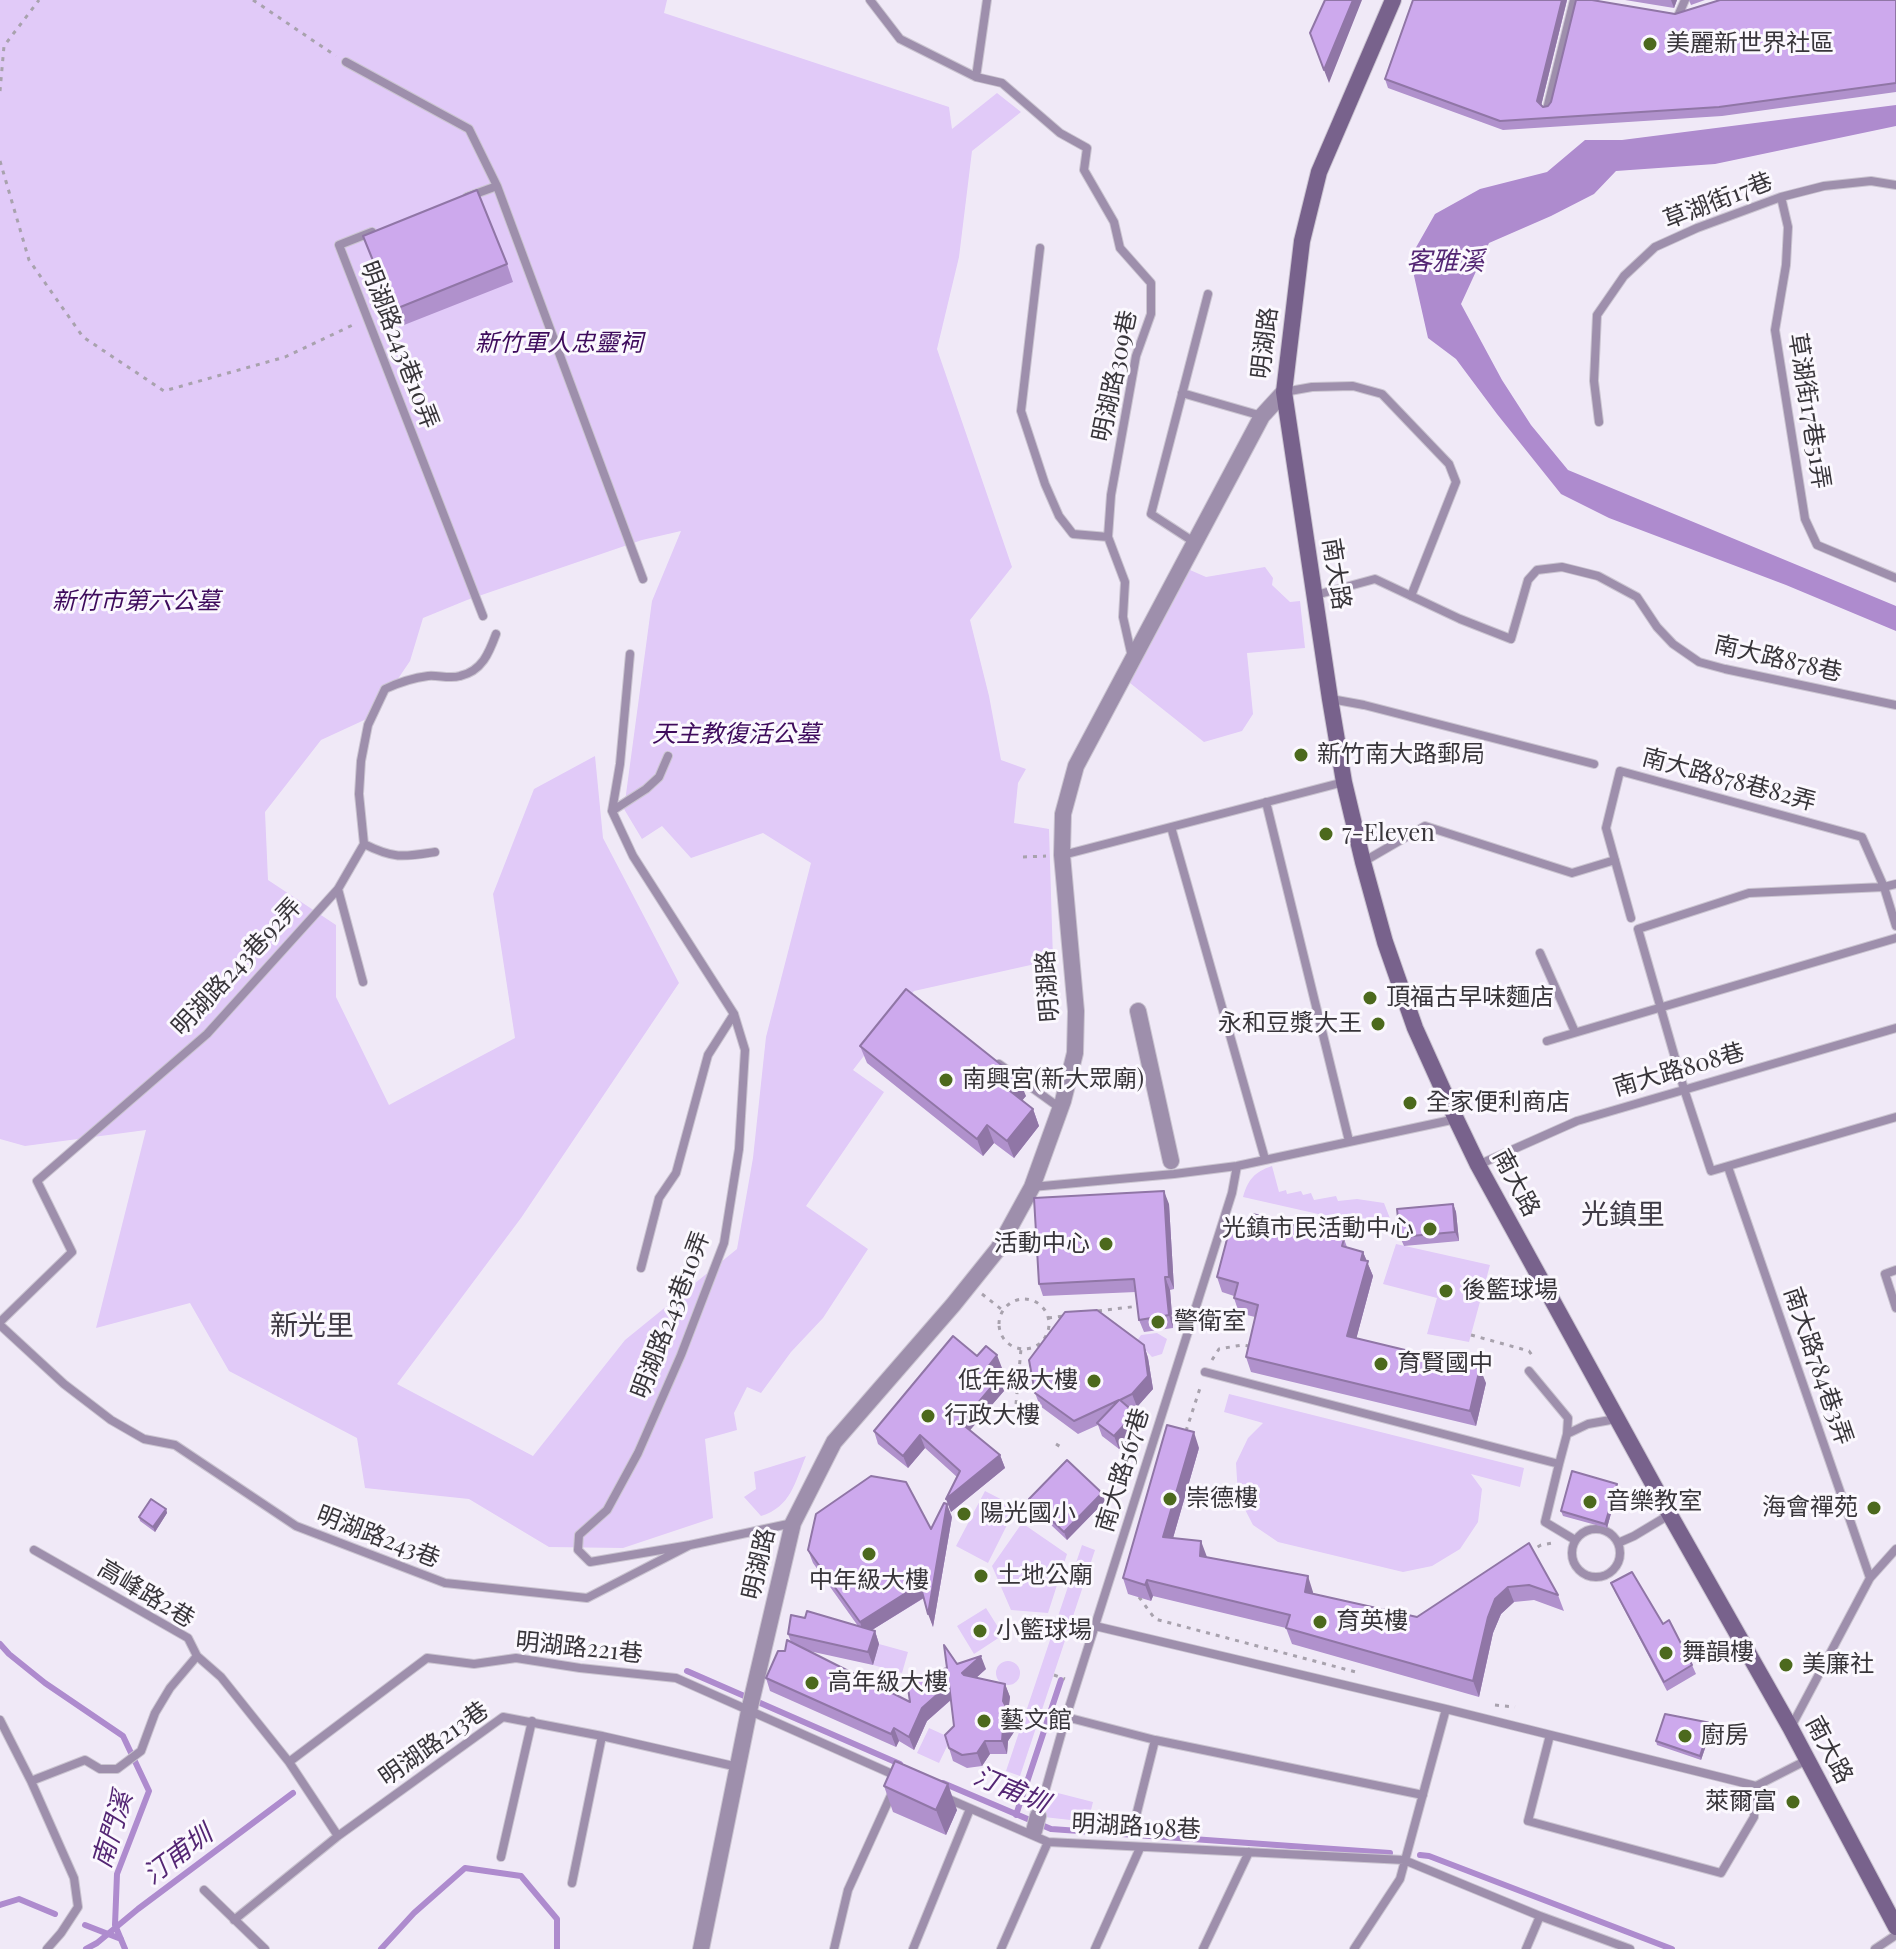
<!DOCTYPE html>
<meta charset="utf-8">
<style>
body{margin:0}
canvas{display:block;background:#f0e9f7}
</style>
<canvas width="1896" height="1949"></canvas>
<script>
const ctx = document.querySelector('canvas').getContext('2d');
ctx.lineJoin = 'round';
function paint(path, color) { ctx.fillStyle = color; ctx.fill(path, 'evenodd'); }
function trace(path, color, width, dash) { ctx.strokeStyle = color; ctx.lineWidth = width; ctx.lineCap = dash ? 'butt' : 'round'; ctx.setLineDash(dash || []); ctx.stroke(path); }
function write(font, color, halo, rows, align = 'center') {
  ctx.font = font + ' "Playfair Display","Noto Sans TC",serif'; ctx.lineWidth = 6; ctx.setLineDash([]); ctx.textBaseline = 'middle'; ctx.strokeStyle = halo; ctx.fillStyle = color; for (const [text, x, y, turn = 0] of rows) {
    ctx.save(); ctx.translate(x, y); ctx.rotate((+turn || 0) * Math.PI / 180); ctx.textAlign = isNaN(turn) ? turn : align; if (halo) ctx.strokeText(text, 0, 0); ctx.fillText(text, 0, 0); ctx.restore();
  }
}
const green = new Path2D(`
 M0 0H667L664 13 949 107 952 129 997 93 1021 112 972 151 959 257 937 349 1012 567 970 620 989 696 1001 760 1026 769 1018 783 1014 823 1049 829 1053 960 914 991 853 1070 884 1092 806 1206 868 1249 823 1318 791 1352 761 1393 747 1387 734 1413 737 1430 705 1439 713 1518 623 1548 549 1547 469 1499 365 1488 357 1438 229 1371 190 1303 96 1328 146 1130 25 1146 0 1139ZM681 531 652 601 624 809 642 839 662 826 691 858 763 833 811 863 766 1037 753 1158 737 1249 625 1340 533 1456 397 1384 521 1218 679 983 603 838 595 756 534 789 493 894 515 1038 389 1105 336 997V925L268 880 265 812 321 740 373 716 410 661 423 618 467 600 642 540Z
 M1265 567 1273 578 1272 585 1290 602 1300 601 1305 648 1247 653 1253 714 1242 731 1204 742 1130 683 1190 570 1206 577Z
 M1272 1166 1279 1192 1286 1190 1287 1194 1301 1191 1303 1195 1311 1193 1314 1200 1336 1196 1338 1201 1357 1199 1384 1203 1391 1221 1389 1230 1243 1197C1248 1180 1254 1172 1272 1166Z
 M1396 1244 1490 1265 1469 1342 1427 1334 1437 1298 1383 1284Z
 M1157 1333 1167 1339 1162 1354 1152 1357 1137 1341 1141 1335Z
 M1229 1394 1524 1468 1520 1487 1471 1474 1482 1489 1478 1522 1460 1549 1432 1566 1403 1572 1278 1542 1253 1525 1238 1496 1236 1463 1248 1438 1263 1423 1224 1412Z
 M806 1456C795 1482 791 1507 761 1516L744 1497 756 1489 754 1472Z
 M985 1491 1016 1507 988 1563 956 1546Z
 M1022 1523 1067 1554 1048 1613 1011 1610 992 1566Z
 M1082 1545 1095 1550 1020 1776 1006 1771Z
 M986 1608 1003 1635 974 1654 957 1626Z
 M879 1644 908 1652 902 1673 873 1665Z
 M996 1673a12 12 0 1 1 24 0a12 12 0 1 1-24 0Z
 M929 1728 951 1738 939 1763 917 1753Z
 M1050 1791 1093 1802 1088 1822 1044 1817Z`);
const water = new Path2D(`
 M1896 105V126L1715 164 1616 171 1594 194 1551 216 1489 243 1461 304 1502 380 1531 425 1568 470 1896 606V631L1786 585 1609 518 1561 494 1497 414 1456 359 1428 338 1410 258 1435 214 1480 189 1547 172 1585 140H1622Z`);
const stream = new Path2D(`
 M0 1644 9 1654 45 1683 123 1736 149 1791 117 1874 115 1925 125 1949
 M687 1671 900 1764
 M943 1783 1051 1829 1390 1853
 M1016 1815 1061 1680
 M1420 1855 1429 1856 1672 1949
 M0 1905 19 1899 55 1914
 M85 1925 121 1939
 M86 1949 97 1943 138 1909 293 1793
 M381 1949 414 1913 465 1868 521 1876 557 1919V1949`);
const path = new Path2D(`
 M253 0 336 56
 M0 91 4 46 39 0
 M0 161 29 260 83 337 164 391 285 357 357 323
 M1023 857 1046 856
 M982 1294 1001 1309
 M999 1324a25 25 0 1 1 50 0a25 25 0 1 1-50 0Z
 M1098 1311 1139 1306
 M1048 1318 1063 1316
 M1471 1335 1529 1351 1534 1358
 M1212 1360 1219 1349 1242 1345 1249 1346
 M1016 1404 1021 1349
 M1186 1431 1201 1385
 M1056 1444 1064 1449
 M1121 1457 1125 1453
 M1119 1473 1125 1478
 M1529 1552 1541 1545 1552 1543
 M1139 1597 1155 1619 1356 1672
 M1054 1675 1065 1679
 M1495 1705 1515 1707`);
const lane = new Path2D(`
 M870 0 900 39 976 77 1002 83 1060 133 1087 148 1084 170 1114 222 1120 248 1151 283V314L1136 356 1111 495 1108 537 1125 582 1123 617 1132 657
 M1678 16 1685 0
 M346 62 469 129 497 186 643 579
 M976 77 987 0
 M1547 109 1574 0
 M467 197 497 186
 M1781 197 1788 227 1786 265 1775 330 1805 519 1817 545 1896 578
 M372 232 339 245 483 616
 M1040 248 1021 411 1045 484 1059 516 1073 534 1108 537
 M1284 392 1312 387 1353 386 1382 394 1449 464 1456 482 1411 596
 M1182 393 1262 416
 M1599 422 1594 381 1597 315 1624 276 1655 247 1697 228 1781 197 1824 186 1871 181 1896 185
 M1194 542 1151 514 1208 294
 M1316 595 1375 579 1460 619 1511 639 1528 580 1537 570 1562 567 1598 576 1637 597 1657 627 1673 644 1699 662 1725 669 1896 705
 M630 654 620 764 612 811 633 856 734 1014 745 1050 739 1149 724 1243 681 1355 638 1453 607 1510 579 1535 578 1550 590 1562 690 1545
 M1331 699 1364 705 1594 764
 M1266 802 1349 1141
 M612 811 646 789 659 777 668 756
 M1171 827 1265 1159
 M364 844C394 859 403 857 435 852
 M1063 855 1344 782
 M1363 862 1425 826 1572 873 1615 860
 M1896 884 1884 887 1749 893 1638 929 1684 1089 1711 1171 1896 1117
 M338 889 363 982
 M1631 918 1606 828 1620 771 1862 837 1884 887 1896 926
 M1540 953 1575 1032
 M1547 1041 1896 938
 M999 1064 1060 1108
 M1478 1165 1577 1121 1896 1028
 M1728 1167 1870 1578
 M1032 1187 1174 1174 1237 1166 1456 1119
 M641 1268 659 1198 676 1173 708 1055 734 1014
 M1896 1270 1885 1274 1896 1308
 M0 1322 72 1252 37 1181 207 1034 338 889 364 844 359 794 361 761 368 725 385 689C400 682 412 678 428 676 438 675 450 679 460 676 482 671 489 653 496 634
 M0 1325 64 1384 111 1420 144 1439 175 1445 296 1526 445 1583 587 1598 690 1545 793 1523
 M1529 1371 1568 1418 1567 1434
 M1205 1372 1559 1464 1545 1522 1575 1540
 M1559 1464 1567 1434 1588 1424 1616 1419
 M1572 1553a24 24 0 1 1 48 0a24 24 0 1 1-48 0Z
 M1618 1543 1634 1536 1669 1515
 M34 1550 188 1638 197 1656 221 1677 289 1762 338 1836
 M1095 1626 1446 1709 1756 1786 1807 1760
 M1066 1717 1155 1740 1423 1795
 M0 1720 31 1781 74 1878 78 1907 61 1933 47 1949
 M1791 1727 1870 1578 1896 1549
 M1550 1735 1528 1821 1721 1873 1754 1817 1756 1786
 M289 1762 427 1658 474 1664 516 1658 580 1668 676 1678 899 1777
 M31 1781 85 1760 100 1769H117L141 1751 155 1713 170 1688 197 1656
 M944 1797 1048 1842 1404 1860 1540 1916 1630 1949
 M1038 1816 1066 1717 1232 1193 1237 1166
 M1135 1820 1155 1740
 M501 1857 532 1721
 M572 1883 602 1736
 M204 1890 265 1949
 M234 1920 338 1836 503 1717 602 1736 738 1767
 M834 1949 848 1890 892 1793
 M913 1949 970 1809
 M1001 1949 1048 1842
 M1095 1949 1140 1848
 M1203 1949 1249 1852
 M1354 1949 1400 1879 1446 1709
 M1526 1949 1540 1916
 M1875 1949 1896 1935`);
const street = new Path2D(`
 M1138 1011 1171 1161
 M1034 1831 1038 1816
 M701 1949 749 1711 793 1523 834 1442 953 1305 998 1249 1032 1187 1063 1101 1075 1053 1076 1011 1062 855 1063 814 1076 766 1262 416 1284 392`);
const secondary = new Path2D(`
 M1393 0 1319 172 1302 241 1284 392 1330 699 1344 782 1363 862 1385 942 1415 1028 1456 1119 1478 1165 1670 1515 1790 1727 1896 1927`);
const wall = new Path2D(`
 M1413 0H1567L1541 106 1543 107 1548 106 1675 14 1896 0V92L1722 116 1503 130 1388 88 1385 79Z
 M1625 0H1677L1674 8Z
 M1689 0H1705L1691 5Z
 M363 236 507 264 513 282 399 327Z
 M860 1046 1026 1096 1022 1100 1033 1109 1039 1126 1014 1158 994 1143 983 1156 867 1063Z
 M1169 1204 1174 1289 1170 1290 1173 1328 1144 1332 1139 1320 1136 1292 1043 1296 1039 1284Z
 M1453 1204 1456 1212 1459 1241 1404 1246 1400 1237Z
 M1249 1229 1344 1239 1347 1247 1363 1252 1373 1276 1356 1339 1486 1383 1476 1426 1251 1372 1246 1357 1255 1317 1239 1313 1234 1298V1296L1222 1292 1217 1277Z
 M1144 1345 1148 1358 1153 1389 1137 1407 1131 1410 1135 1413 1140 1426 1119 1449 1102 1436 1098 1425 1078 1434 1040 1406 1035 1393Z
 M977 1356 1002 1368 996 1375 1004 1391 970 1430 1000 1455 1005 1468 951 1512 946 1499 957 1477 925 1448 908 1468 878 1444 874 1431Z
 M1199 1448 1173 1538 1207 1557 1313 1592V1594L1417 1617 1529 1543 1558 1595 1564 1611 1534 1600 1514 1602 1501 1614 1493 1633 1479 1697 1292 1644 1286 1628 1153 1596 1151 1601 1128 1594 1123 1578Z
 M1617 1484 1618 1488 1607 1528 1563 1516 1561 1511Z
 M1029 1499 1105 1501 1067 1540 1033 1508Z
 M166 1509 167 1513 155 1532 140 1521 139 1517Z
 M952 1517 933 1627 924 1598 872 1630 875 1631 879 1644 873 1665 809 1651 910 1702 957 1664 986 1669 976 1678 1005 1684 1010 1697 1008 1710 1016 1729 1008 1741 1007 1754H990L982 1766 967 1768 953 1761 949 1748 954 1726 951 1700 927 1721 914 1750 899 1741 896 1747 770 1691 766 1678 785 1651 791 1642 788 1634 858 1626 813 1563 808 1550 931 1529Z
 M1611 1583 1663 1624 1692 1665 1696 1674 1667 1691 1615 1592Z
 M1711 1723 1712 1728 1701 1760 1657 1745 1656 1741Z
 M884 1786 957 1810 946 1835 893 1812Z`);
const shadedWall = new Path2D(`
 M1353 0H1362L1329 83 1324 70Z
 M1562 0H1567L1540 110 1537 101Z
 M1671 0H1677L1674 8Z
 M1019 1079 1026 1096 1016 1108 1010 1091Z
 M1033 1109 1039 1126 1014 1158 1007 1141Z
 M987 1125 994 1143 983 1156 977 1139Z
 M1164 1191 1169 1204 1174 1289 1169 1277Z
 M1453 1204 1456 1212 1459 1241 1455 1232Z
 M1363 1252 1373 1276 1353 1351 1347 1336Z
 M1165 1277 1170 1290 1173 1328 1169 1315Z
 M1144 1345 1148 1358 1153 1389 1137 1407 1132 1394Z
 M997 1355 1002 1368 991 1381 987 1368Z
 M1480 1368 1486 1383 1476 1426 1470 1411Z
 M999 1378 1004 1391 965 1436 961 1423Z
 M1135 1413 1140 1426 1119 1449 1114 1436Z
 M1194 1432 1199 1448 1169 1552 1163 1537Z
 M920 1435 925 1448 908 1468 903 1456Z
 M1000 1455 1005 1468 951 1512 946 1499Z
 M1617 1484 1618 1488 1607 1528 1605 1524Z
 M1102 1493 1105 1501 1067 1540 1064 1532Z
 M947 1504 952 1517 933 1627 928 1614Z
 M166 1509 167 1513 155 1532 153 1527Z
 M1201 1541 1207 1557 1205 1572 1200 1556Z
 M1308 1576 1313 1592 1310 1608 1305 1592Z
 M1147 1580 1153 1596 1151 1601 1145 1585Z
 M920 1584 925 1597 864 1635 860 1622Z
 M1508 1587 1514 1602 1501 1614 1493 1633 1479 1697 1473 1681 1488 1617 1495 1599Z
 M875 1631 879 1644 873 1665 868 1652Z
 M981 1656 986 1669 967 1686 962 1673Z
 M949 1684 954 1697 927 1721 914 1750 909 1737 922 1708Z
 M1005 1684 1010 1697 1008 1714 1003 1701Z
 M1011 1716 1016 1729 1008 1741 1007 1754 1002 1741 1003 1728Z
 M1711 1723 1712 1728 1701 1760 1700 1756Z
 M894 1728 899 1741 896 1747 891 1734Z
 M985 1741 990 1754 982 1766 977 1753Z
 M948 1784 957 1810 946 1835 936 1810Z`);
const building = new Path2D(`
 M1325 0H1353L1324 70 1310 33Z
 M1413 0H1562L1537 101 1543 107 1548 106 1551 102 1576 0H1592L1675 14 1720 0H1896V83L1719 107 1500 121 1385 79Z
 M477 190 507 264 393 310 363 236Z
 M906 989 1019 1079 1010 1091 1033 1109 1007 1141 987 1125 977 1139 860 1046Z
 M1164 1191 1169 1277H1165L1169 1315 1139 1320 1134 1279 1039 1284 1034 1198Z
 M1453 1204 1455 1232 1400 1237 1397 1209Z
 M1253 1214 1344 1239 1342 1246 1363 1252 1361 1260 1368 1261 1347 1336 1480 1368 1470 1411 1246 1357 1258 1305 1234 1298 1238 1283 1217 1277 1231 1224 1249 1229Z
 M1097 1310 1144 1345 1148 1376 1132 1394 1120 1400 1135 1413 1114 1436 1097 1423 1119 1400 1074 1421 1035 1393 1029 1360 1065 1312Z
 M953 1336 977 1356 986 1346 997 1355 987 1368 999 1378 961 1423 1000 1455 946 1499 960 1471 920 1435 903 1456 874 1431Z
 M1167 1425 1194 1432 1163 1537 1201 1541 1200 1556 1308 1576 1305 1592 1417 1617 1529 1543 1558 1595 1529 1585 1508 1587 1495 1599 1488 1617 1473 1681 1286 1628 1290 1615 1147 1580 1145 1585 1123 1578Z
 M1067 1460 1102 1493 1064 1532 1029 1499Z
 M1572 1471 1617 1484 1605 1524 1561 1511Z
 M871 1476 906 1482 931 1529 944 1503 947 1504 928 1614 920 1584 860 1622 808 1550 816 1514Z
 M151 1499 166 1509 153 1527 139 1517Z
 M1632 1572 1663 1624 1669 1620 1692 1665 1664 1682 1611 1583Z
 M807 1611 875 1631 868 1652 788 1634 791 1615 805 1618Z
 M787 1640 910 1702 907 1681 947 1668 944 1645 957 1664 981 1656 962 1673 964 1675 1005 1684 1003 1701 1011 1716 1003 1728 1002 1741H985L977 1753 962 1755 949 1748 945 1735 954 1726 949 1684 922 1708 909 1737 894 1728 891 1734 766 1678 778 1651H785Z
 M1665 1714 1711 1723 1700 1756 1656 1741Z
 M895 1761 948 1784 936 1810 884 1786Z`);
const markers = [
 [1650,44,8,"#4c691d"],
 [1301,755,8,"#4c691d"],
 [1326,834,8,"#4c691d"],
 [1370,998,8,"#4c691d"],
 [1378,1024,8,"#4c691d"],
 [946,1080,8,"#4c691d"],
 [1410,1103,8,"#4c691d"],
 [1430,1229,8,"#4c691d"],
 [1106,1244,8,"#4c691d"],
 [1446,1291,8,"#4c691d"],
 [1158,1322,8,"#4c691d"],
 [1381,1364,8,"#4c691d"],
 [1094,1381,8,"#4c691d"],
 [928,1416,8,"#4c691d"],
 [1170,1499,8,"#4c691d"],
 [1590,1502,8,"#4c691d"],
 [1874,1508,8,"#4c691d"],
 [964,1514,8,"#4c691d"],
 [869,1554,8,"#4c691d"],
 [981,1576,8,"#4c691d"],
 [1320,1622,8,"#4c691d"],
 [980,1631,8,"#4c691d"],
 [1666,1653,8,"#4c691d"],
 [1786,1665,8,"#4c691d"],
 [812,1683,8,"#4c691d"],
 [984,1721,8,"#4c691d"],
 [1685,1736,8,"#4c691d"],
 [1793,1802,8,"#4c691d"]
];
const poiNames = [
 ["美麗新世界社區",1666,44],
 ["新竹南大路郵局",1317,755],
 ["7-Eleven",1342,834],
 ["頂福古早味麵店",1386,998],
 ["永和豆漿大王",1362,1024,"right"],
 ["南興宮(新大眾廟)",962,1080],
 ["全家便利商店",1426,1103],
 ["光鎮市民活動中心",1414,1229,"right"],
 ["活動中心",1090,1244,"right"],
 ["後籃球場",1462,1291],
 ["警衛室",1174,1322],
 ["育賢國中",1397,1364],
 ["低年級大樓",1078,1381,"right"],
 ["行政大樓",944,1416],
 ["崇德樓",1186,1499],
 ["音樂教室",1606,1502],
 ["海會禪苑",1858,1508,"right"],
 ["陽光國小",980,1514],
 ["土地公廟",997,1576],
 ["中年級大樓",869,1581,"center"],
 ["育英樓",1336,1622],
 ["小籃球場",996,1631],
 ["舞韻樓",1682,1653],
 ["美廉社",1802,1665],
 ["高年級大樓",828,1683],
 ["藝文館",1000,1721],
 ["廚房",1701,1736],
 ["萊爾富",1777,1802,"right"]
];
const streetNames = [
 ["草湖街17巷",1718,201,-21],
 ["明湖路",1265,343,-83],
 ["明湖路243巷10弄",399,345,69],
 ["明湖路309巷",1115,376,-78],
 ["草湖街17巷51弄",1809,411,81],
 ["南大路",1336,574,81],
 ["南大路878巷",1778,659,13],
 ["南大路878巷82弄",1729,780,15],
 ["明湖路243巷92弄",237,967,-47],
 ["明湖路",1048,986,-94],
 ["南大路808巷",1679,1070,-16],
 ["南大路",1516,1183,62],
 ["明湖路243巷10弄",671,1315,-69],
 ["南大路784巷3弄",1818,1366,71],
 ["南大路567巷",1123,1470,-73],
 ["明湖路243巷",378,1537,21],
 ["明湖路",759,1564,-77],
 ["高峰路2巷",146,1594,31],
 ["明湖路221巷",579,1648,6],
 ["明湖路213巷",434,1744,-35],
 ["南大路",1829,1750,62],
 ["明湖路198巷",1136,1827,3]
];
const parkNames = [
 ["新竹軍人忠靈祠",559,344],
 ["新竹市第六公墓",136,602],
 ["天主教復活公墓",736,735]
];
const waterNames = [
 ["客雅溪",1445,262],
 ["汀甫圳",1011,1790,23],
 ["南門溪",113,1830,-73],
 ["汀甫圳",178,1855,-37]
];
const quarterNames = [
 ["光鎮里",1623,1215],
 ["新光里",312,1326]
];
paint(green, '#e1caf8');
paint(water, '#ae8bce');
trace(stream, '#ae8bce', 6);
trace(lane, '#cbc5d1', 10);
trace(street, '#cbc5d1', 18);
trace(secondary, '#cbc5d1', 18);
trace(path, '#a8a2ad', 3, [4, 6]);
trace(lane, '#9e8fac', 8);
trace(street, '#9e8fac', 16);
trace(secondary, '#78628c', 16);
paint(wall, '#b091cc');
paint(shadedWall, '#9076a6');
paint(building, '#cda9ed');
trace(building, '#9076a6', 2);
for (const [x, y, r, color] of markers) { const dot = new Path2D(); dot.arc(x, y, r, 0, 2 * Math.PI); ctx.fillStyle = color; ctx.fill(dot); trace(dot, '#fbf8fe', 3); }
write('24px', '#38353a', '#fbf8fe', poiNames, 'left');
write('24px', '#38353a', '#fbf8fe', streetNames);
write('italic 24px', '#3e0b5c', '#fbf8fe', parkNames);
write('italic 26px', '#542674', '#fbf8fe', waterNames);
write('28px', '#403b46', '#fbf8fe', quarterNames);
</script>
